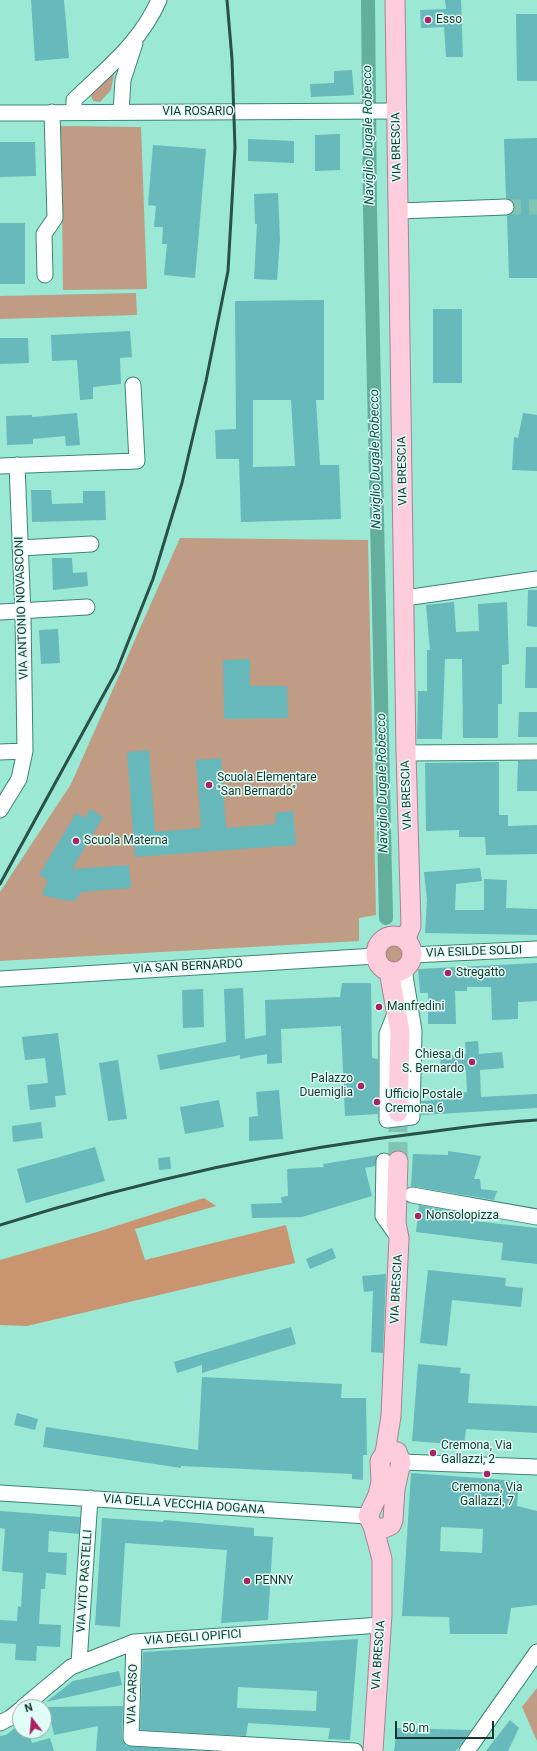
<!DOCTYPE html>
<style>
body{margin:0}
#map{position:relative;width:537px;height:1751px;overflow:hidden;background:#9be8d4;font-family:Roboto,sans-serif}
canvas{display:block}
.north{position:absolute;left:12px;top:1699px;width:40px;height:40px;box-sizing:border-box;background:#e1fef6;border:1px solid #8faea6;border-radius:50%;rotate:344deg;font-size:11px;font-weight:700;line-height:16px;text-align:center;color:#15352d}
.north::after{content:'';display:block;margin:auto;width:14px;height:18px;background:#aa2164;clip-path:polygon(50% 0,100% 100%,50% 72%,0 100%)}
.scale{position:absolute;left:395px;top:1721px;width:99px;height:18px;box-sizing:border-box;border:2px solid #15352d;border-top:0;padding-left:5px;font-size:12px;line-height:14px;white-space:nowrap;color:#15352d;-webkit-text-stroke:3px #e1fef6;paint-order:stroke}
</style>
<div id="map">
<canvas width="537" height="1751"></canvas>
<div class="north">N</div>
<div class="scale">50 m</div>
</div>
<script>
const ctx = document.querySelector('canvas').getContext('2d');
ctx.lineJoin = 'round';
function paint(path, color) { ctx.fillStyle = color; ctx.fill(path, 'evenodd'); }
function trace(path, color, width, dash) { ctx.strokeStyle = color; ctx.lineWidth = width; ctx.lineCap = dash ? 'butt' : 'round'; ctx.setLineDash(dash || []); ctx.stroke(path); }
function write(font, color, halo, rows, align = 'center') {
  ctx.font = font + ' Roboto,sans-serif'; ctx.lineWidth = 3; ctx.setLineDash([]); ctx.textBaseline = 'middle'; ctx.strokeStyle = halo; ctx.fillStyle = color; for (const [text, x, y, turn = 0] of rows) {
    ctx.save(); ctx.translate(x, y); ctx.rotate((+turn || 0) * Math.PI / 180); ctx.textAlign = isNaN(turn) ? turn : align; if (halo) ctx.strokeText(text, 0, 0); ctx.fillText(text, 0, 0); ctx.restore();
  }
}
const green = new Path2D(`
 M115 68 111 90 100 102 93 101 91 95 93 91Z
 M61 126 141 127 147 289 63 290Z
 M136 293 137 315 0 319V296Z
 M180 538 368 540 376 915 359 918V941L0 961V892L71 784Z
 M384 954a10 10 0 1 1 20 0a10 10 0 1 1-20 0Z
 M537 1688V1741L522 1707Z`);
const forest = new Path2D(`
 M204 1198 216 1206 135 1229 145 1260 286 1225 295 1263 27 1326 0 1325V1260L97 1232Z`);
const canal = new Path2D(`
 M368 0 370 209 386 918`);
const building = new Path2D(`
 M31 0H64L69 58 35 61Z
 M445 0H461L463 57H446L444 27 421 28 420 10 446 9Z
 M516 14H537V81H517Z
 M352 70 354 95 311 97 310 84 334 83V71Z
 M340 134V170L315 171V135Z
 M537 138V278H509L507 216 511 214 515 207 513 202 506 198 504 139Z
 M248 139 294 141V163L248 161Z
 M0 142H35L36 176 0 177Z
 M153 145 206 149 195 278 164 275 167 244H162L163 227H154L156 206 148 205Z
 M278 193 280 239 277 280 254 279 257 224H255L254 194Z
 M0 223H25V284H0Z
 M324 300V400H316L320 465H339L341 519 241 522 239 459H216L215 430 236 429 235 301ZM253 400H291L295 466 253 467Z
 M433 309H462V383H433Z
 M130 331 132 357 120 358 121 384 93 387V399L80 400 77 360 52 361 51 335Z
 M0 338H28L29 363 0 364Z
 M77 413 80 445 66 446 65 436 33 439V444L7 445 6 416 32 415V417Z
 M523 413 537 415V471L512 470 514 437 518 438Z
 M31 490H51L52 504 83 503V491H105L106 520 32 522Z
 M52 558H72L73 573 87 572 88 586 53 590Z
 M528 590H537V627L527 626Z
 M454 602 456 632 479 631 478 604 507 602 509 664 502 665V704H498V738H463L462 659H445L442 739H417L418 691H427V650H430L426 605Z
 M58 629 60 663 41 664 39 630Z
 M526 647H537V688H525Z
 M250 659V686H287L288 718 224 719 223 660Z
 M519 712H537V737H518Z
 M149 750 155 832 201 828 196 760 221 758 226 828 276 824 275 813 293 811 296 845 135 857 127 752Z
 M518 761H537V791H517Z
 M499 762V815H508V826L537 825V854L486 855 485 837H459V830L426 831 425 763Z
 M90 809 103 817 72 869 129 865 131 888 81 892 76 900 68 901 42 895 48 880 39 875 76 813 85 818Z
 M480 868 482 881 456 884 455 910H484V879L507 880 506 908 537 909V935L425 933 427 900 424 872Z
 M537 963V1001L518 1002V1019L492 1020 491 987H467V991H455L456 1024H428V993H420L418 969Z
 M342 983H371L372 1058 378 1059V1114L345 1116 341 1026 281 1029 282 1063 267 1064V1054L240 1059V1055L160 1070 157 1055 226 1042 224 989 243 988 245 1039 266 1035 265 1000 340 997Z
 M203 989 204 1027 183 1028 182 990Z
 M58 1033 66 1095 55 1096 56 1107 30 1110 27 1085 48 1083 45 1058 25 1060 22 1037Z
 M478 1041 479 1054 502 1052 504 1068 480 1070 481 1097 537 1094V1108L421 1115V1101L447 1099 446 1094 467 1092 466 1070 441 1072 440 1056 466 1054 465 1042Z
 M118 1060 127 1119 108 1121 99 1063Z
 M279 1090 283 1139 249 1141V1117L258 1116 256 1092Z
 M219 1100 224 1127 185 1134 180 1107Z
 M41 1122 43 1138 13 1142 12 1126Z
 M95 1147 105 1181 26 1203 17 1169Z
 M448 1151 481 1156 474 1179H480L481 1189 497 1191 494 1200 411 1186 413 1154 448 1155Z
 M378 1155 375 1166 365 1168 372 1196 302 1217 252 1218 251 1204 282 1203 281 1197 288 1196 287 1169 324 1167 323 1164Z
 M170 1157 171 1169 159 1170 158 1158Z
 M419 1205 456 1212 455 1219 537 1228V1264L501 1260 503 1243 416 1232Z
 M332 1248 336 1258 310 1269 306 1259Z
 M428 1270 506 1278 505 1286 523 1288 521 1307 452 1300 447 1346 420 1343Z
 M386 1274 383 1353 371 1352 373 1291 364 1292 362 1276Z
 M291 1327 296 1344 202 1373V1365L177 1373 174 1362Z
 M418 1364 461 1368 460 1373 470 1374 468 1403 537 1406V1433L466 1429 464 1445 412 1441Z
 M202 1377 342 1384 341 1398H366L367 1455H363V1480L352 1479V1474L181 1466V1468L43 1447 46 1427 198 1450Z
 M17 1413 38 1419 35 1430 14 1425Z
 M411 1473 519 1481 517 1506 537 1511V1605L511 1608 507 1634H450L449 1617 402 1616ZM441 1527 483 1529 482 1553 440 1551Z
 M0 1511 80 1517 79 1534 49 1531 48 1552 67 1553 66 1575 46 1573 45 1589H41L39 1624 61 1625 60 1647 37 1646 36 1661 15 1660 16 1644 0 1643V1620L17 1621 18 1606 21 1607 23 1573 2 1571 5 1529 0 1528Z
 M102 1518 163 1522 164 1520 254 1528V1536L273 1537 268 1620 221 1623 227 1550 125 1543 120 1627 95 1625Z
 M358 1639 350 1740 328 1739 330 1728 248 1723 246 1736 140 1730 143 1652ZM238 1687 317 1691 316 1711 237 1708Z
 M119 1671 122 1685 46 1702 73 1681Z
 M123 1706 122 1738 126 1746 200 1751H96L98 1726 54 1735 48 1707Z
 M510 1720 519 1728 508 1751H486Z
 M20 1724V1731H28L32 1743 50 1738 54 1751H0V1736L6 1735Z
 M397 1728 471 1730 456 1751H394Z`);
const minorTunnel = new Path2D(`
 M506 207H537`);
const majorTunnel = new Path2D(`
 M398 1161V1112`);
const minor = new Path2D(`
 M74 112V100C107 68 140 43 159 0
 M121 112 123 80 135 43
 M0 113 396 111
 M399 211 506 207
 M45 275 44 234 55 218 52 112
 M0 466 137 461 133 385
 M20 548 91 544
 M405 598 537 579
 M0 612 87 607
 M0 752 25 751
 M406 753 537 752
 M0 810 19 779 25 751 23 615 17 465
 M412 955 537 949
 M0 979 376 956
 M396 1011 387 1034V1120L412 1117 414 1031 404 969
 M384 1161 383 1216 398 1237
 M412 1195 537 1217
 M401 1462 537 1467
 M0 1493 368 1516
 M134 1642 131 1738 355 1751
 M79 1663 90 1498
 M23 1707 71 1667 134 1642 381 1625
 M0 1723 10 1718 20 1710
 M467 1751 537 1652`);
const major = new Path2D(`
 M395 0 406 753 411 926 405 940
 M376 954a18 18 0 1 1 36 0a18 18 0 1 1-36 0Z
 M389 971 400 1032 398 1112
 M385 1453 393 1451 397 1452 401 1462 395 1489 393 1520 391 1525 382 1529 373 1526 368 1516 378 1495 381 1482 380 1461 385 1453 391 1416 399 1238 396 1223 398 1161
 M373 1526 382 1559V1614L373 1751`);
const rail = new Path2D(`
 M0 884 117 670 153 579 182 483 206 381 228 271 235 148 232 59 227 0
 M0 1225C140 1181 283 1149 429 1132 465 1127 501 1122 537 1120`);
const markers = [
 [428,20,4,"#aa2164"],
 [209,785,4,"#aa2164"],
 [76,841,4,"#aa2164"],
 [448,973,4,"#aa2164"],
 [379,1007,4,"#aa2164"],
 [472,1062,4,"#aa2164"],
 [361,1086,4,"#aa2164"],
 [377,1102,4,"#aa2164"],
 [418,1216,4,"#aa2164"],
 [433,1453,4,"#aa2164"],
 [487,1474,4,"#aa2164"],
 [247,1581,4,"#aa2164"]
];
const poiNames = [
 ["Esso",436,20],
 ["Scuola Elementare",217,778],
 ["\"San Bernardo\"",217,792],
 ["Scuola Materna",84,841],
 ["Stregatto",456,973],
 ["Manfredini",387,1007],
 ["Chiesa di",464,1055,"right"],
 ["S. Bernardo",464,1069,"right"],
 ["Palazzo",353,1079,"right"],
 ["Duemiglia",353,1093,"right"],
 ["Ufficio Postale",385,1095],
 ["Cremona 6",385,1109],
 ["Nonsolopizza",426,1216],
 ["Cremona, Via",441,1446],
 ["Gallazzi, 2",441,1460],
 ["Cremona, Via",487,1488,"center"],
 ["Gallazzi, 7",487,1502,"center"],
 ["PENNY",255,1581]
];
const streetNames = [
 ["VIA ROSARIO",198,112],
 ["VIA BRESCIA",397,147,-91],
 ["VIA BRESCIA",403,471,-91],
 ["VIA ANTONIO NOVASCONI",22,608,-92],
 ["VIA BRESCIA",407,795,-92],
 ["VIA ESILDE SOLDI",474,952,-2],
 ["VIA SAN BERNARDO",188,967,-3],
 ["VIA BRESCIA",397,1289,-87],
 ["VIA DELLA VECCHIA DOGANA",184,1505,4],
 ["VIA VITO RASTELLI",85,1581,-86],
 ["VIA DEGLI OPIFICI",193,1638,-4],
 ["VIA BRESCIA",379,1655,-86],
 ["VIA CARSO",133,1694,-88]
];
const waterNames = [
 ["Naviglio Dugale Robecco",369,135,-91],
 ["Naviglio Dugale Robecco",376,459,-91],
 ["Naviglio Dugale Robecco",383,783,-91]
];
paint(green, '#bf9c83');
paint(forest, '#c99570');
trace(canal, '#63ae9d', 14);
paint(building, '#67b9bb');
trace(minorTunnel, '#80c4b3', 15, [15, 8]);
trace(majorTunnel, '#80c4b3', 19, [19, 10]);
trace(minor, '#398675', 17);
trace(major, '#aa8291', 21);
trace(minor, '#fff', 15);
trace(major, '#fdcddd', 19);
trace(rail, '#2a5147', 3);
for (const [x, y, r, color] of markers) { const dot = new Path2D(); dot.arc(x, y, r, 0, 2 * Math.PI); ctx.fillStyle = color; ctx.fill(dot); trace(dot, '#e1fef6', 1.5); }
write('12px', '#15352d', '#e1fef6', poiNames, 'left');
write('12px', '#15352d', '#e1fef6', streetNames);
write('italic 13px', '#0b4e42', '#e1fef6', waterNames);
</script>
